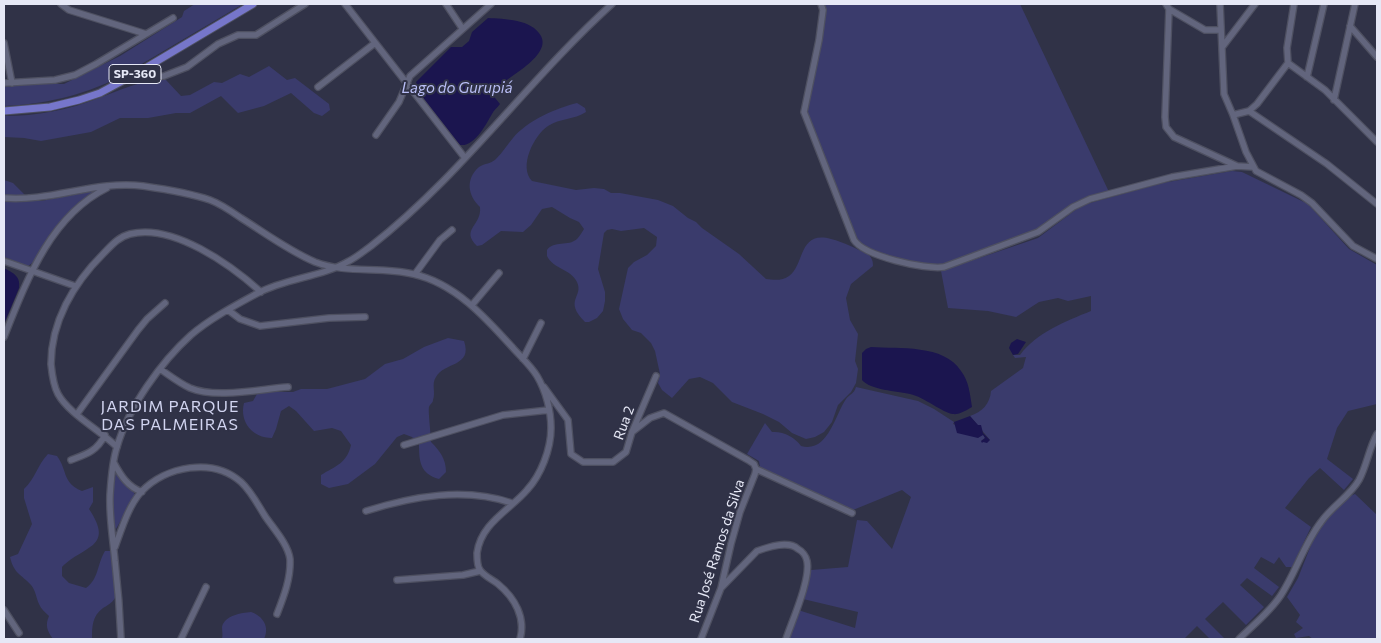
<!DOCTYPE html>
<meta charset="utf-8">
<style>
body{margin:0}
#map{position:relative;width:1381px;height:643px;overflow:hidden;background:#303247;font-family:Commissioner,sans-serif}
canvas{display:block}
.frame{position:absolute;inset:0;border:5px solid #e6e8f6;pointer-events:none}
</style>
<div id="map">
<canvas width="1381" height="643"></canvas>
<div class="frame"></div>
</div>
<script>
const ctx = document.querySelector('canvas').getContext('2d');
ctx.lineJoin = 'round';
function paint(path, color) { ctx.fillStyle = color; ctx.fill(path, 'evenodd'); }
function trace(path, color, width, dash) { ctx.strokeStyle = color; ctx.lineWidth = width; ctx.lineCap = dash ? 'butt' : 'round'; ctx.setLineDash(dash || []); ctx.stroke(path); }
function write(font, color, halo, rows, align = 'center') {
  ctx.font = font + ' Commissioner,sans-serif'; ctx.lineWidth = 4; ctx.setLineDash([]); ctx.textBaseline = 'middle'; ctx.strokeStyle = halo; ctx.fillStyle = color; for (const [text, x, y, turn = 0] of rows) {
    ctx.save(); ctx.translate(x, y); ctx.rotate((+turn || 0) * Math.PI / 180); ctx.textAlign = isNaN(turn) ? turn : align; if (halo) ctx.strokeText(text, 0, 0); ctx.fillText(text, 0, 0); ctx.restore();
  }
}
const green = new Path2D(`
 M195 4H243L118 78C80 96 46 104 4 106V87L31 84H64L120 56 182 17 184 11Z
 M825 4H1020L1109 192 1075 203 1039 228 1029 233 943 265H927L889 256 864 246 856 238 807 113 822 37Z
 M269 66 287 80 295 78 329 104 330 110 322 116 314 113 291 93 264 106 238 113 221 96 190 113H176L148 118H120L91 132 41 141 24 138 4 137V116C37 116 68 110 99 98 121 90 142 79 166 80L181 96 190 95 214 82 222 83 240 74 249 77Z
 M577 103 585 108 586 112C574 120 560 118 548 126 534 135 518 167 532 181L576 190 594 188 604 189 611 193H620L658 200 673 206 688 218 696 222 702 228 739 254 766 279C773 280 783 281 789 276 805 265 798 230 831 239 844 242 856 249 868 254 872 258 873 261 873 266L851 284 846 298 850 320 858 334 855 361 858 369 856 383 851 392 838 405 832 422 824 432 815 437 806 439 792 433 779 422 763 414 732 402 713 383 700 377 689 379 672 398 662 390 658 383 660 374 655 351 651 343 641 333 632 330 623 319 619 309 628 268 634 262 647 255 656 246 657 237 644 228 621 231 612 229 607 230 604 233 598 269 605 292V301L603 311 597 318 589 322H585C563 300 584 297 577 282 571 269 553 269 547 256V250C554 240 568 247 577 239 580 236 582 232 584 229L579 222 570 218 552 207 542 209 531 225 523 232 501 231 482 245 477 246C460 229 482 226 480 207 468 196 465 179 479 167 485 163 491 164 496 159 503 152 507 145 513 138 527 121 556 108 577 103Z
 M1232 171 1242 172 1308 204 1349 249 1377 265V404L1348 411 1337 428 1327 459 1353 479 1344 490 1320 468 1309 478 1285 508 1311 527 1292 567H1286L1279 557 1274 564 1261 557 1254 568 1279 587 1272 596 1247 578 1240 585 1264 607 1246 625 1223 602 1205 619 1225 639H1210L1197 626 1184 639H789L798 610 855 628 858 612 803 599 811 570 848 567 857 520 867 521 892 549 911 497 902 490 853 510 760 467 759 461 747 454 765 423 772 432C783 431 795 437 801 446 828 453 834 417 846 399 850 394 854 394 856 387L918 401 934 409 954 422 953 424 983 434 985 438 981 441 990 440 970 416C982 412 990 404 991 391L1023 368 1026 357 1015 358 1013 355H1020C1036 333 1066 321 1091 311V296L1068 301 1058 298 1039 302 1016 317 988 311 948 308 941 271 1038 238 1078 208 1090 203 1162 183Z
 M4 180 13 183 25 195 4 196Z
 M95 191C76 204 63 221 49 239 43 248 37 261 28 266L4 257V201H41Z
 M448 338 464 341C473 367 444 362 436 377 431 384 436 392 433 400 433 403 430 404 429 407 428 411 431 435 431 442 440 451 446 459 446 472L439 479C420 474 419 461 419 444L412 437 404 434 397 437 375 464 348 484 329 488 321 484V475C336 466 347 463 351 445L341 431 332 428 314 431 296 411 289 406 281 411 276 429 272 438C253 438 239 422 244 403L253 401 257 394 266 392H293L301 389H327L365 379 385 364 403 359 424 347Z
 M48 454 57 456C68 471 62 483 82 491L93 487V502L89 509C115 548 84 545 62 567V576L69 583 86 588C99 579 97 564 105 551H114C114 562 119 590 115 598 112 603 108 605 103 608 92 616 92 627 92 639H53C47 631 45 625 49 616 45 612 41 609 39 604 36 598 36 591 31 585 21 574 14 574 10 557L18 554 32 524 24 498V489C35 479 38 464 48 454Z
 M116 474 133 491 135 495 116 529C110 520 113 484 116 474Z
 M1355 494 1377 515V639H1313L1309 636 1296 638 1294 634 1303 628 1296 622 1300 615 1287 597 1298 578 1315 535 1323 522 1350 496Z
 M251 612C263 616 270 627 264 639H222C223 635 222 631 222 627 225 615 241 613 251 612Z`);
const water = new Path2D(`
 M488 18C504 19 532 19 541 36 552 57 503 79 491 93L500 104C497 108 494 110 492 114 486 124 475 147 460 145 446 130 420 103 416 82L451 47H462L469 41 472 32Z
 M4 268C13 273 21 276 19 288L4 324Z
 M1017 339 1026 342 1018 354 1013 355 1009 348 1011 343Z
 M871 347C899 349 944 344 961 371 969 381 970 395 972 407 967 410 959 415 953 414 943 413 924 397 910 394 897 391 870 390 862 380V353L866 349Z
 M970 416 978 425H981L983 433 990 440 987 443 983 442 982 443 981 441 985 438 983 435 978 438 957 433 954 422Z`);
const minor = new Path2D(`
 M61 4 69 10 146 34
 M345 4 465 158
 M446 4 462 28
 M821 4 823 10 819 40 804 112 854 240C864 256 925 270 944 267L1038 232 1073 207 1090 199 1172 177 1237 166
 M1166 4 1169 9 1205 30H1221
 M1220 4 1224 94 1233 115 1246 152 1256 171 1301 195 1312 203 1353 246 1377 259
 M1169 9 1165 117 1166 127 1174 137 1237 166 1253 167
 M1350 26 1377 57
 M4 43 12 83
 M1223 46 1255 4
 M1288 63 1325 90 1377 142
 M137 73 154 77 164 76 187 67 218 44 238 35H256L305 4
 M1307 77 1324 4
 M4 83 55 80 75 75 96 64 173 18
 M318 87 375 43
 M1334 100 1355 4
 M1249 111 1327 164 1377 204
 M1233 115 1249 111 1257 104 1288 63 1287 48 1294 4
 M376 135 399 102 410 76 491 4
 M4 198C51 202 96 180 143 186 164 189 190 193 210 200 221 204 231 211 241 218 265 233 289 251 315 262 346 274 381 266 413 274 455 283 486 318 513 348 521 357 531 366 537 376 546 391 551 411 551 428 551 449 541 475 527 490 510 510 481 523 477 553 477 558 477 566 480 570 484 576 493 580 498 584 515 598 526 618 520 639
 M4 261 75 286
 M415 274 440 240 452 230
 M472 305 499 273
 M228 310 240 319 260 326 329 318 365 317
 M4 337C26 282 50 216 107 188
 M523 359 541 323
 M160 369C169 375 179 383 190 388 216 399 260 389 288 387
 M544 387 568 420 571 454 583 462H613L626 452 632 432 656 376
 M77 414 138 330 147 319 165 303
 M632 432 650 418 664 413 748 460 754 464 756 469 852 513
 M404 445 503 415 549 410
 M117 447C100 430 69 414 58 394 53 385 52 374 51 364 51 322 73 284 103 254 111 246 118 237 130 234 173 223 231 265 261 292
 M71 460C87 454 97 451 105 435
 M114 463C121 476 128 487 142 492
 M366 511C414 496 464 487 512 503
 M115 547C122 528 128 507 141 492 166 466 213 457 241 482 251 491 258 505 265 516 273 528 288 544 290 559 291 578 284 596 277 614
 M397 580 463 575 480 571
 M721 588 757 551C768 547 788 540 798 549 802 551 806 556 807 561 811 579 792 621 786 639
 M4 610 19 633
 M121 639C120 613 118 587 115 561 113 539 109 517 110 495 111 480 112 462 117 447 128 408 161 362 191 335 211 318 236 305 258 293 287 278 322 277 349 261 357 257 364 251 371 246 461 176 528 80 612 4
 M181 639 206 587
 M701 639 721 588 731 544 740 512 755 474 756 469
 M1239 639C1253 625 1270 612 1281 595 1296 572 1304 544 1321 522 1332 506 1350 496 1359 480 1367 465 1369 448 1377 434`);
const major = new Path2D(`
 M4 111 50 107 79 100 100 93 137 73 253 4`);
const shields = [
 [135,74,52]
];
const shieldNames = [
 ["SP-360",135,74]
];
const streetNames = [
 ["Rua 2",624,423,-70],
 ["Rua José Ramos da Silva",717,551,-72]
];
const waterNames = [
 ["Lago do Gurupiá",457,88]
];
const quarterNames = [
 ["JARDIM PARQUE",170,407],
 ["DAS PALMEIRAS",170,425]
];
paint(green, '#3a3b6c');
paint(water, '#1b154f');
trace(minor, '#4e5061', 8);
trace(major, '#4e5061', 9);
trace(minor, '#62657d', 5.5);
trace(major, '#7676ca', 7);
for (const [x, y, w] of shields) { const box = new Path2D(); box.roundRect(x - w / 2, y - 9.5, w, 19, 4); ctx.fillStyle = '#303247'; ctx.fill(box); trace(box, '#e6e8f6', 1); }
write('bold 12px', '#e6e8f6', null, shieldNames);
write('14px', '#e6e8f6', '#303247', streetNames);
write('italic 15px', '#b9bef6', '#303247', waterNames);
ctx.letterSpacing = '1px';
write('16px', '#d1d4f0', '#303247', quarterNames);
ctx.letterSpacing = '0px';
</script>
